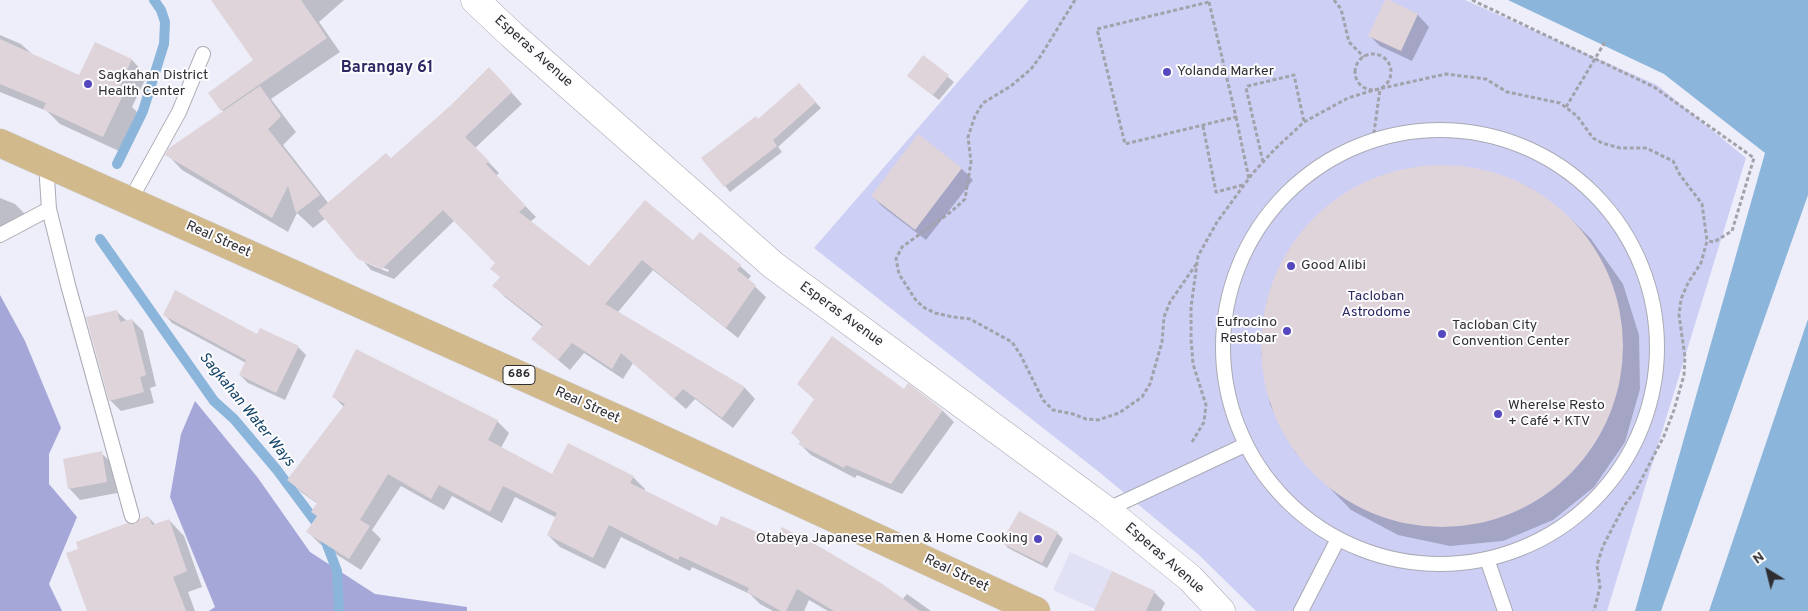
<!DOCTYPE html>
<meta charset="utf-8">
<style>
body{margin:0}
#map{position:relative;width:1808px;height:611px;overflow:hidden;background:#edeef9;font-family:Overpass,sans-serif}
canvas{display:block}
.north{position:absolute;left:1743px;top:546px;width:50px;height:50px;-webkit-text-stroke:4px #fcfcfe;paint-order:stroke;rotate:324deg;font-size:14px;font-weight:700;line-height:20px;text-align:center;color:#2e2e32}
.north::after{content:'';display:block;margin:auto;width:18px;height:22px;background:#2e2e32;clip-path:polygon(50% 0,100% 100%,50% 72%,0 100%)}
</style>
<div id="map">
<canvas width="1808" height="611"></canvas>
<div class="north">N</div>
</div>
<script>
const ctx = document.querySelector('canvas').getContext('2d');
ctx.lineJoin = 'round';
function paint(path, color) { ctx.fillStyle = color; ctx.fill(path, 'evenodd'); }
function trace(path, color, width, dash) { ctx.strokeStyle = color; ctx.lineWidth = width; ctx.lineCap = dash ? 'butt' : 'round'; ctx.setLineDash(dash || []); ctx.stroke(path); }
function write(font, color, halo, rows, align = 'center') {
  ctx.font = font + ' Overpass,sans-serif'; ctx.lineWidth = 4; ctx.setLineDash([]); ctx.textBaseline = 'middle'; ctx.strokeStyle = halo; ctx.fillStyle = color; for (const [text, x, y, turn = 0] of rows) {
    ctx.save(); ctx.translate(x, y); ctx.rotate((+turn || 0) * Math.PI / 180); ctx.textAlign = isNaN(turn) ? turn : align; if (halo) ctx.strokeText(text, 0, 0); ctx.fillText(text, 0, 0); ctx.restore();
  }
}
const built = new Path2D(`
 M1070 552 1112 571 1095 609 1053 590Z`);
const green = new Path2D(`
 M1029 0H1465L1657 85 1746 158 1607 611H1256L1199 555 1099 472 814 248Z`);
const forest = new Path2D(`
 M0 295 25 341 61 428 49 454V484L77 517 49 584 62 611H0Z
 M195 401 258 478 310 552 375 594 467 607V611H209L215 607 170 497 181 434Z`);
const water = new Path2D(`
 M1508 0H1808V611H1635L1765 153 1664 74Z`);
const pier = new Path2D(`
 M1808 195V319L1709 611H1661Z`);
const shadow = new Path2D(`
 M213 0H344L319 22 340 52 271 99 296 132 283 145 329 204 500 80 522 104 475 148 499 173 496 176 536 217 530 222 589 268 693 242 740 266 751 276 748 280 766 297 738 338 653 270 618 312 745 388 755 399 733 428 695 399 686 409 633 363 623 379 584 353 570 370 533 339 543 327 505 297 494 286 501 278 497 263 455 220 394 279 371 270 364 262 388 272 389 270 360 258 326 218 313 228 297 213 288 232 182 170 167 154 224 112 222 110 255 60Z
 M1386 0 1418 15 1429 27 1412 61 1380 46 1369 35Z
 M0 35 21 44 33 55 80 77 95 44 132 60 147 76 132 107 137 112 119 151 60 124 47 111 0 92Z
 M924 57 954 82 939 100 914 81Z
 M804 90 821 108 778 147 782 152 730 192 703 158Z
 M919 136 962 169 973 180 926 240 883 207 872 196Z
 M1423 167 1478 169 1529 187 1572 220 1591 239 1623 284 1639 335 1640 389 1625 442 1594 487 1553 520 1503 541 1450 546 1398 535 1351 510 1295 452 1270 405 1261 353 1267 300 1288 251 1324 210 1370 181Z
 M0 198 15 204 26 215 0 234Z
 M116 311 127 321 132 320 143 331 156 386 150 388 154 403 121 411 110 400Z
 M164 314 298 347 306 355 285 400 248 383 240 375 246 363 172 323Z
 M798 384 904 390 908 385 943 411 954 422 902 494 857 475 855 478 811 455 800 444 801 442 792 433 815 400Z
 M333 396 497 421 509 433 501 448 553 476 633 477 645 489 644 491 717 528 902 600 907 594 931 611H828L809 600 804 611H773L760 604 750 594 692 567 690 571 621 537 605 569 560 547 548 535 557 518 515 497 502 523 452 496 444 510 401 486 372 530 381 539 361 570 320 544 308 532 318 517 312 512 318 504 301 492 289 480 344 407Z
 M101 453 113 464 117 493 80 500 69 488Z
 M148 517 156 525 169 520 184 536 202 587 188 592 195 611H89L135 526Z
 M1057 533 1063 539 1047 568 1008 548 1003 542Z
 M1154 592 1165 603 1161 611H1099Z`);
const stream = new Path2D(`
 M117 164 143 111 164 44 165 22 161 10 154 0
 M100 239 214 401 234 419 277 470 321 529 337 571 339 611`);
const building = new Path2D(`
 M211 0H301L327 38 221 111 208 93 253 60Z
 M1385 0H1389L1418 14 1401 51 1368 36Z
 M0 39 79 75 95 42 132 59 117 93 123 95 103 137 43 109 46 103 0 84Z
 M923 55 949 75 933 95 907 76Z
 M489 67 512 92 465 137 489 161 486 164 526 206 519 212 589 266 645 200 693 240 700 232 741 265 737 270 756 285 726 328 642 260 605 304 745 387 722 418 683 389 674 399 621 353 612 369 572 343 558 360 531 339 543 325 492 286 500 277 490 269 495 263 443 210 382 269 358 259 318 211 386 153 391 158 450 106Z
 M799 83 816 102 773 140 777 146 724 187 701 158 756 116 758 119Z
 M260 86 281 116 268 129 320 195 296 213 288 186 272 218 165 155 169 148Z
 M918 134 962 168 915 230 871 196Z
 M1261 346a181 181 0 1 1 362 0a181 181 0 1 1-362 0Z
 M175 290 257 334 260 328 299 346 276 393 239 375 246 360 163 315Z
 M117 310 120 322 132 319 146 375 140 377 144 392 109 401 86 317Z
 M832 336 904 389 908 383 943 410 891 484 846 465 844 468 798 444 801 441 791 433 814 399 797 384Z
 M356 349 498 420 488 440 552 474 568 443 634 476 630 483 717 526 721 516 775 540 782 527 820 547 881 583 920 611H834L797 589 786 611H781L747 592 749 588 680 556 678 560 609 525 593 558 547 535 557 513 503 486 490 512 439 485 431 499 388 474 360 520 370 526 349 559 306 532 317 516 311 512 317 503 287 480 345 404 332 397Z
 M102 451 107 482 68 489 63 459Z
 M1019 511 1058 532 1042 563 1001 543Z
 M148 516 152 525 169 519 187 571 173 577 186 611H87L66 553 78 549 76 542 127 523 135 524 140 519Z
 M1112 571 1155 591 1146 611H1094Z`);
const path = new Path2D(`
 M1075 0 1040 57 1031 69 1011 86 983 103 975 116 968 137 971 162 965 199 952 211 902 247 896 259 899 274 915 299 923 307 935 313 953 317 970 319 1012 342 1020 354 1043 400 1053 410 1073 414 1086 419 1098 420 1119 413 1142 397 1150 384 1162 342 1164 317 1170 302 1197 263
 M1334 0 1341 9 1349 42 1364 57
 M1472 0 1654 87 1754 158 1732 231 1714 242 1707 241
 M1209 2 1236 117 1125 144 1097 29Z
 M1355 72a18 18 0 1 1 36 0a18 18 0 1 1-36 0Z
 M1566 107 1605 42
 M1236 117 1249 179
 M1203 126 1216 192 1243 185
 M1373 140 1380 89
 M1263 162 1246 88 1248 86 1294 75 1304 122
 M1192 442 1204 422 1206 405 1193 364 1191 339V307L1198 256 1217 222 1252 174 1274 150 1304 122 1348 98 1374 90 1446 74 1486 79 1507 92 1560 103 1577 116 1593 138 1602 143 1620 148H1646L1673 161 1680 175 1702 204 1707 241 1701 263 1688 283 1681 299 1679 315 1685 357 1684 375 1674 410 1664 436 1636 490 1624 506 1603 546 1597 565 1600 587 1594 611`);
const lane = new Path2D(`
 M1223 347a217 217 0 1 1 434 0a217 217 0 1 1-434 0Z
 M46 164 49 209 68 285 132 516
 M132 202 137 188 179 112 203 54
 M0 235 49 209
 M1106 510 1245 445
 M1487 559 1505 611
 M1301 611 1338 539`);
const secondary = new Path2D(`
 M475 0 512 35 773 265 1106 510 1190 578 1221 611`);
const primary = new Path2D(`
 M0 143 640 429 1036 611`);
const markers = [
 [1167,72,5,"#5548bf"],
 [88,84,5,"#5548bf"],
 [1291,266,5,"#5548bf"],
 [1287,331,5,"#5548bf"],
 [1442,334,5,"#5548bf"],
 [1498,414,5,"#5548bf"],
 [1038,539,5,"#5548bf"]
];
const shields = [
 [519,375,32]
];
const shieldNames = [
 ["686",519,375]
];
const streetNames = [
 ["Esperas Avenue",533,52,42],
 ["Real Street",218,240,24],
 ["Esperas Avenue",841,315,36],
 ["Real Street",587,406,24],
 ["Esperas Avenue",1164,559,41],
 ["Real Street",956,574,25]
];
const poiNames = [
 ["Yolanda Marker",1177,72],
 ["Sagkahan District",98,76],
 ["Health Center",98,92],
 ["Good Alibi",1301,266],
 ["Eufrocino",1277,323,"right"],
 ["Restobar",1277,339,"right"],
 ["Tacloban City",1452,326],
 ["Convention Center",1452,342],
 ["Wherelse Resto",1508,406],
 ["+ Café + KTV",1508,422],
 ["Otabeya Japanese Ramen & Home Cooking",1028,539,"right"]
];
const parkNames = [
 ["Tacloban",1376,297],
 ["Astrodome",1376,313]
];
const waterNames = [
 ["Sagkahan Water Ways",246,410,51]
];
const quarterNames = [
 ["Barangay 61",387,69]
];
paint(built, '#e0e1f4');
paint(green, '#cdcff5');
paint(forest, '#a5a7d8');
paint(water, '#8bb5da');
paint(pier, '#edeef9');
paint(shadow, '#0003');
trace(stream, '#8bb5da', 10);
paint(building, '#e0d4db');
trace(lane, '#aaaab5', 16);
trace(secondary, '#aaaab5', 29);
trace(primary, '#cdcdce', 29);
trace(path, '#a2a2aa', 3, [4, 2.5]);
trace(lane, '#fff', 14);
trace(secondary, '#fff', 28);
trace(primary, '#d2b98c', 28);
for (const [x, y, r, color] of markers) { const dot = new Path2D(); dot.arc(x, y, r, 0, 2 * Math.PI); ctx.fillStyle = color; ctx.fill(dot); trace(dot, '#fcfcfe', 2); }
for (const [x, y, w] of shields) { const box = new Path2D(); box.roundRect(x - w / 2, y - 9.5, w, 19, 4); ctx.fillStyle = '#fcfcfe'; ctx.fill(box); trace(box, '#2e2e32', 1); }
write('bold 12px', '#2e2e32', null, shieldNames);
write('14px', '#2e2e32', '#fcfcfe', streetNames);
write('14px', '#2e2e32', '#fcfcfe', poiNames, 'left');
write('14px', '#2d2862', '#fcfcfe', parkNames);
write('italic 15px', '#124266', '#fcfcfe', waterNames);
write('bold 16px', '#2d2863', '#fcfcfe', quarterNames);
</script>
